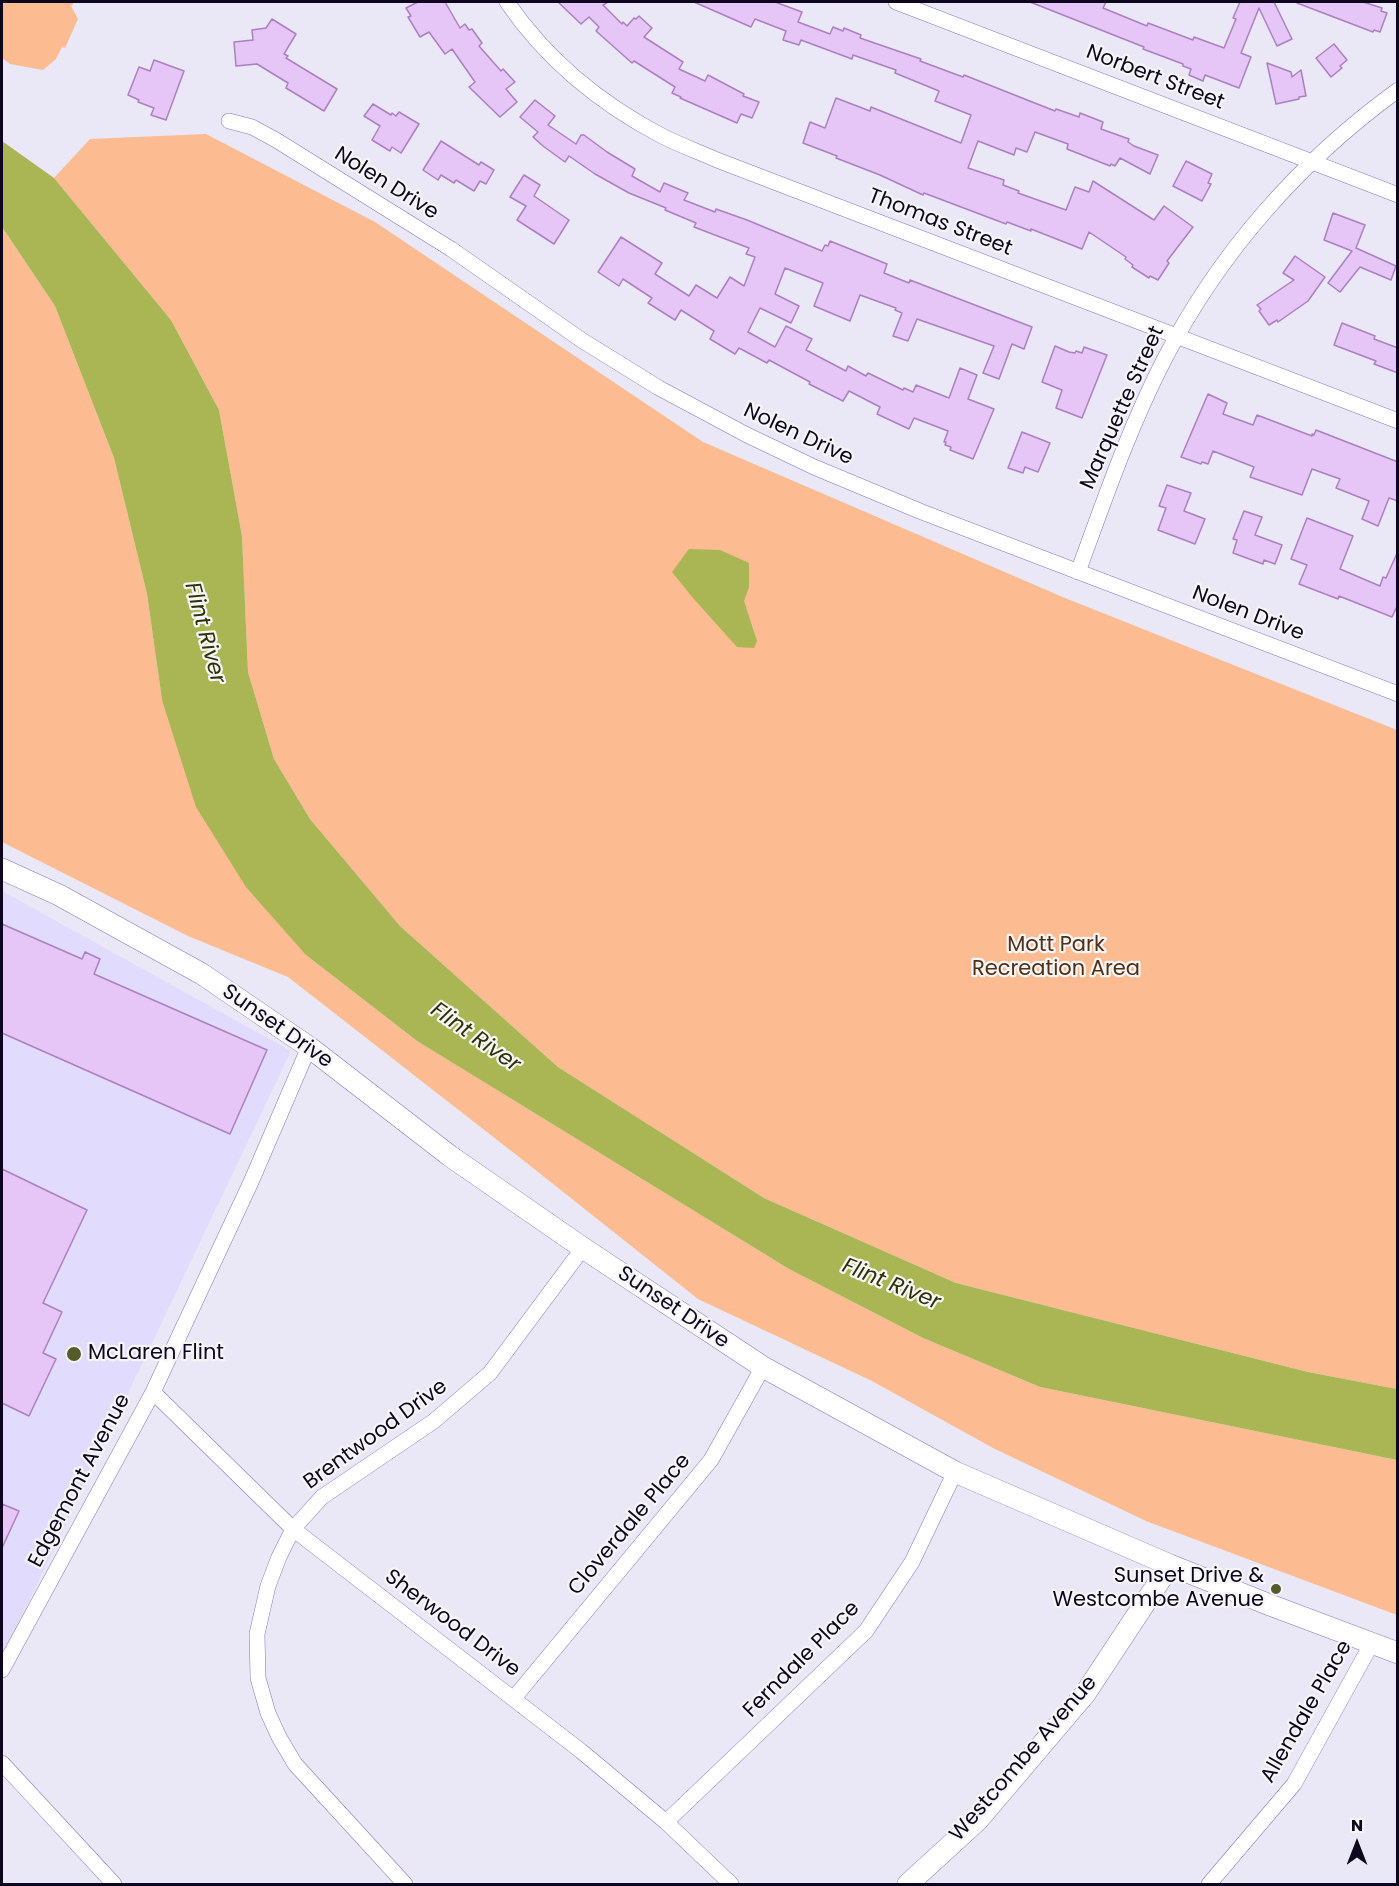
<!DOCTYPE html>
<style>
body{margin:0}
#map{position:relative;width:1399px;height:1886px;overflow:hidden;background:#eae7f6;font-family:Poppins,sans-serif}
canvas{display:block}
.frame{position:absolute;inset:0;border:3px solid #0e061f;pointer-events:none}
.north{position:absolute;left:1327px;top:1814px;width:60px;height:60px;-webkit-text-stroke:4px #f6f6f6;paint-order:stroke;rotate:0deg;font-size:16px;font-weight:700;line-height:24px;text-align:center;color:#0e061f}
.north::after{content:'';display:block;margin:auto;width:21px;height:27px;background:#0e061f;clip-path:polygon(50% 0,100% 100%,50% 72%,0 100%)}
</style>
<div id="map">
<canvas width="1399" height="1886"></canvas>
<div class="frame"></div>
<div class="north">N</div>
</div>
<script>
const ctx = document.querySelector('canvas').getContext('2d');
ctx.lineJoin = 'round';
function paint(path, color) { ctx.fillStyle = color; ctx.fill(path, 'evenodd'); }
function trace(path, color, width, dash) { ctx.strokeStyle = color; ctx.lineWidth = width; ctx.lineCap = dash ? 'butt' : 'round'; ctx.setLineDash(dash || []); ctx.stroke(path); }
function write(font, color, halo, rows, align = 'center') {
  ctx.font = font + ' Poppins,sans-serif'; ctx.lineWidth = 4.5; ctx.setLineDash([]); ctx.textBaseline = 'middle'; ctx.strokeStyle = halo; ctx.fillStyle = color; for (const [text, x, y, turn = 0] of rows) {
    ctx.save(); ctx.translate(x, y); ctx.rotate((+turn || 0) * Math.PI / 180); ctx.textAlign = isNaN(turn) ? turn : align; if (halo) ctx.strokeText(text, 0, 0); ctx.fillText(text, 0, 0); ctx.restore();
  }
}
const built = new Path2D(`
 M2 891 291 1051 2 1658Z`);
const green = new Path2D(`
 M2 2H75L71 6 78 19 65 48 62 47 56 59 43 70 10 64 2 58Z
 M206 134 375 222 703 442 1065 598 1397 730V1389L1308 1372 956 1283 764 1198 558 1067 400 926 310 819 274 759 248 672 242 536 219 410 171 320 54 178 90 139Z
 M2 227 55 306 114 458 147 594 162 700 306 955 417 1041 789 1269 923 1338 1040 1387 1397 1460V1615L1146 1521 993 1448 872 1381 698 1299 528 1164 288 977 188 936 2 842Z`);
const water = new Path2D(`
 M2 141 54 178 171 320 219 410 242 536 248 672 274 759 310 819 400 926 558 1067 764 1198 956 1283 1308 1372 1397 1389V1460L1040 1387 923 1338 789 1269 417 1041 306 955 246 887 196 807 162 700 147 594 114 458 55 306 2 227Z
 M689 549 720 550 749 563V587L744 601 757 641 754 648 737 647 693 598 672 572Z`);
const building = new Path2D(`
 M418 2H445L460 28 465 24 469 30 472 29 482 43 479 46 501 71 503 69 515 82 506 89 517 102 500 117 469 87 475 82 452 49 445 54 429 32 420 37 408 17 411 16 406 8Z
 M558 2H608L603 5 622 24 623 22 627 26 634 18 636 19 639 16 652 28 644 37 683 62 679 69 705 81 708 75 744 94 743 96 759 102 752 118 741 114 737 123 680 98 681 97 672 93 675 87 634 61 632 63 596 31 599 27 589 17 581 24Z
 M694 2H775L802 12 798 22 830 34 833 27 843 31 844 28 861 35 860 38 921 59 920 61 963 77 964 75 1055 111 1056 109 1079 117 1080 113 1103 122 1101 129 1129 139 1128 142 1134 146 1158 155 1150 174 1120 158 1115 166 1111 164 1110 166 1067 149 1068 144 1035 132 1027 152 1016 148 1014 155 978 141 968 168 1004 180 1003 185 1019 191 1018 193 1066 210 1075 187 1089 192 1093 181 1154 220 1164 206 1193 227 1167 261 1169 263 1158 280 1150 276 1149 278 1132 267 1133 265 1125 259 1126 257 1089 232 1082 249 1031 229V231L1007 222 1006 224 924 193 923 195 880 175 836 158 837 156 803 143 810 122 825 128 836 98 870 111 871 107 961 143 971 115 935 101 939 91 895 73 896 70 853 55 852 59 801 40 799 45 783 40 786 31 755 19 751 27Z
 M1030 2H1106L1103 8 1147 26 1148 23 1193 40 1194 37 1224 48 1236 19 1233 18 1240 2H1274L1292 39 1277 46 1259 8 1241 53 1251 57 1239 88 1205 75 1203 81 1189 75 1191 69 1183 66V64L1143 49 1144 47Z
 M1297 2H1363L1382 8 1381 11 1387 13 1380 32 1374 30 1373 32 1297 3Z
 M272 19 296 34 284 54 288 56 286 58 337 89 324 111 286 88 288 83 257 64 236 66 234 42 253 40 252 30 266 28Z
 M1334 44 1347 60 1340 66 1342 68 1331 77 1316 58Z
 M154 60 184 71 166 120 151 115 154 108 138 102 139 100 128 95 139 67 150 71Z
 M1267 63 1291 72 1292 77 1301 70 1306 96 1299 97V99L1276 104Z
 M535 100 555 116 548 125 576 144 581 135H584L607 152 635 169 632 176 660 192 664 183 688 193 684 200 715 212 716 209 747 220 822 251 825 245 828 246 830 241 887 264 884 273 909 283 910 280 1032 327 1024 349 1012 344 999 379 983 373 994 346 917 319 908 341 893 336 902 313 895 310 896 308 860 295 850 321 814 306 823 283 785 268 775 294 799 306 791 323 760 308 748 332 775 347 786 326 812 339 806 350 846 371 848 366 866 376 868 373 903 390 904 388 913 392 916 385 949 398 960 368 977 375 968 399 994 409 973 459 950 450 951 447 945 445 946 442H944L948 431 914 418 909 429 877 414 880 407 849 391 843 401 809 384 810 382 769 360 767 363 739 348 735 354 710 339 714 331 681 310 675 320 648 303 652 298 623 279 619 286 598 272 621 237 662 263 655 274 689 296 696 285 717 298 730 277 744 286 755 257 746 254 749 248 694 227 696 223 665 210 666 208 629 193 595 174 569 156 565 162 543 146 533 137 538 132 520 117Z
 M373 104 391 115 392 113 396 116 399 112 419 124 401 153 392 147 390 151 372 140 380 126 364 116Z
 M441 141 479 165 481 162 494 170 486 184 480 181 474 191 456 180 454 183 441 175 438 180 423 170Z
 M1186 161 1212 174 1208 183 1211 184 1202 201 1173 186Z
 M524 175 540 185 534 196 569 220 554 244 517 220 526 206 510 197Z
 M1333 213 1365 225 1356 248 1396 266 1391 280 1360 267 1340 292 1328 283 1352 251 1324 240Z
 M1295 256 1325 277 1308 301 1278 322 1277 320 1269 325 1259 311 1261 309 1257 305 1294 280 1283 273Z
 M1342 323 1375 336 1374 339 1398 348V373L1374 364 1376 361 1334 345Z
 M1055 346 1069 352 1075 353 1076 351 1082 353 1084 347 1107 355 1082 418 1056 408 1062 390 1042 382Z
 M1208 394 1227 403 1223 414 1253 425 1257 415 1312 436V434L1314 435 1316 430 1398 462V501L1389 498 1378 526 1362 519 1369 501 1336 488 1340 479 1312 469 1302 495 1250 477 1254 467 1213 451 1208 464 1202 462 1201 464 1181 457Z
 M1022 432 1050 443 1038 472 1025 467 1023 473 1008 468Z
 M1167 485 1191 493 1184 511 1205 519 1195 544 1158 530 1166 508 1159 506Z
 M1244 511 1262 517 1255 535 1282 545 1275 564 1264 560 1263 564 1233 553 1237 540 1233 539Z
 M1307 518 1353 536 1340 569 1380 586 1383 577 1386 578 1398 551V604L1392 617 1339 596 1338 599 1299 584 1307 565 1291 559Z
 M2 924 82 959 85 952 100 959 94 974 267 1050 230 1134 2 1033Z
 M2 1169 87 1210 43 1303 62 1312 43 1353 56 1359 29 1416 2 1403Z
 M2 1504 19 1511 2 1548Z`);
const street = new Path2D(`
 M507 2C546 59 601 104 662 136 680 145 699 152 717 160L1398 421
 M896 2 1398 195
 M229 121 252 127 276 140 451 249 583 341 659 388 747 435 814 467 922 512 1398 694
 M1078 572C1104 501 1129 428 1164 360 1219 253 1300 161 1398 90
 M153 1392 293 1529 581 1751 666 1822 731 1884
 M2 1670 153 1392 251 1182 309 1047
 M514 1698 711 1460 763 1367
 M2 1763 114 1884
 M666 1822 866 1631 912 1562 955 1472
 M405 1884 295 1764 279 1737 268 1713 258 1678 257 1634 268 1586 279 1557 293 1529 322 1497 434 1421 490 1373 583 1248
 M1209 1884 1294 1784 1372 1643`);
const secondary = new Path2D(`
 M2 869 59 895 202 974 309 1047 450 1156 583 1248 763 1367 955 1472 1170 1565 1270 1605 1398 1653
 M908 1884 978 1820 1085 1694 1170 1565`);
const markers = [
 [74,1354,8,"#555b29"],
 [1276,1589,6,"#555b29"]
];
const streetNames = [
 ["Norbert Street",1155,78,21],
 ["Nolen Drive",386,184,32],
 ["Thomas Street",940,223,21],
 ["Marquette Street",1123,408,-66],
 ["Nolen Drive",798,435,25],
 ["Nolen Drive",1248,614,21],
 ["Sunset Drive",277,1027,35],
 ["Sunset Drive",673,1308,34],
 ["Brentwood Drive",376,1435,-36],
 ["Edgemont Avenue",80,1481,-62],
 ["Cloverdale Place",630,1525,-50],
 ["Sherwood Drive",452,1624,37],
 ["Ferndale Place",802,1660,-45],
 ["Allendale Place",1307,1712,-60],
 ["Westcombe Avenue",1024,1759,-49]
];
const parkNames = [
 ["Mott Park",1056,946],
 ["Recreation Area",1056,970]
];
const poiNames = [
 ["McLaren Flint",88,1354],
 ["Sunset Drive &",1264,1577,"right"],
 ["Westcombe Avenue",1264,1601,"right"]
];
const waterNames = [
 ["Flint River",204,633,75],
 ["Flint River",475,1038,35],
 ["Flint River",891,1285,22]
];
paint(built, '#e1dbfd');
paint(green, '#fcbb90');
paint(water, '#aab554');
paint(building, '#e6c6f6');
trace(building, '#ac7fc2', 1.5);
trace(street, '#8675bc', 16);
trace(secondary, '#8675bc', 22);
trace(street, '#fff', 15);
trace(secondary, '#fff', 21);
for (const [x, y, r, color] of markers) { const dot = new Path2D(); dot.arc(x, y, r, 0, 2 * Math.PI); ctx.fillStyle = color; ctx.fill(dot); trace(dot, '#f6f6f6', 2); }
write('21px', '#0e061f', '#f6f6f6', streetNames);
write('21px', '#513018', '#f6f6f6', parkNames);
write('21px', '#0e061f', '#f6f6f6', poiNames, 'left');
write('italic 22px', '#2f3208', '#f6f6f6', waterNames);
</script>
